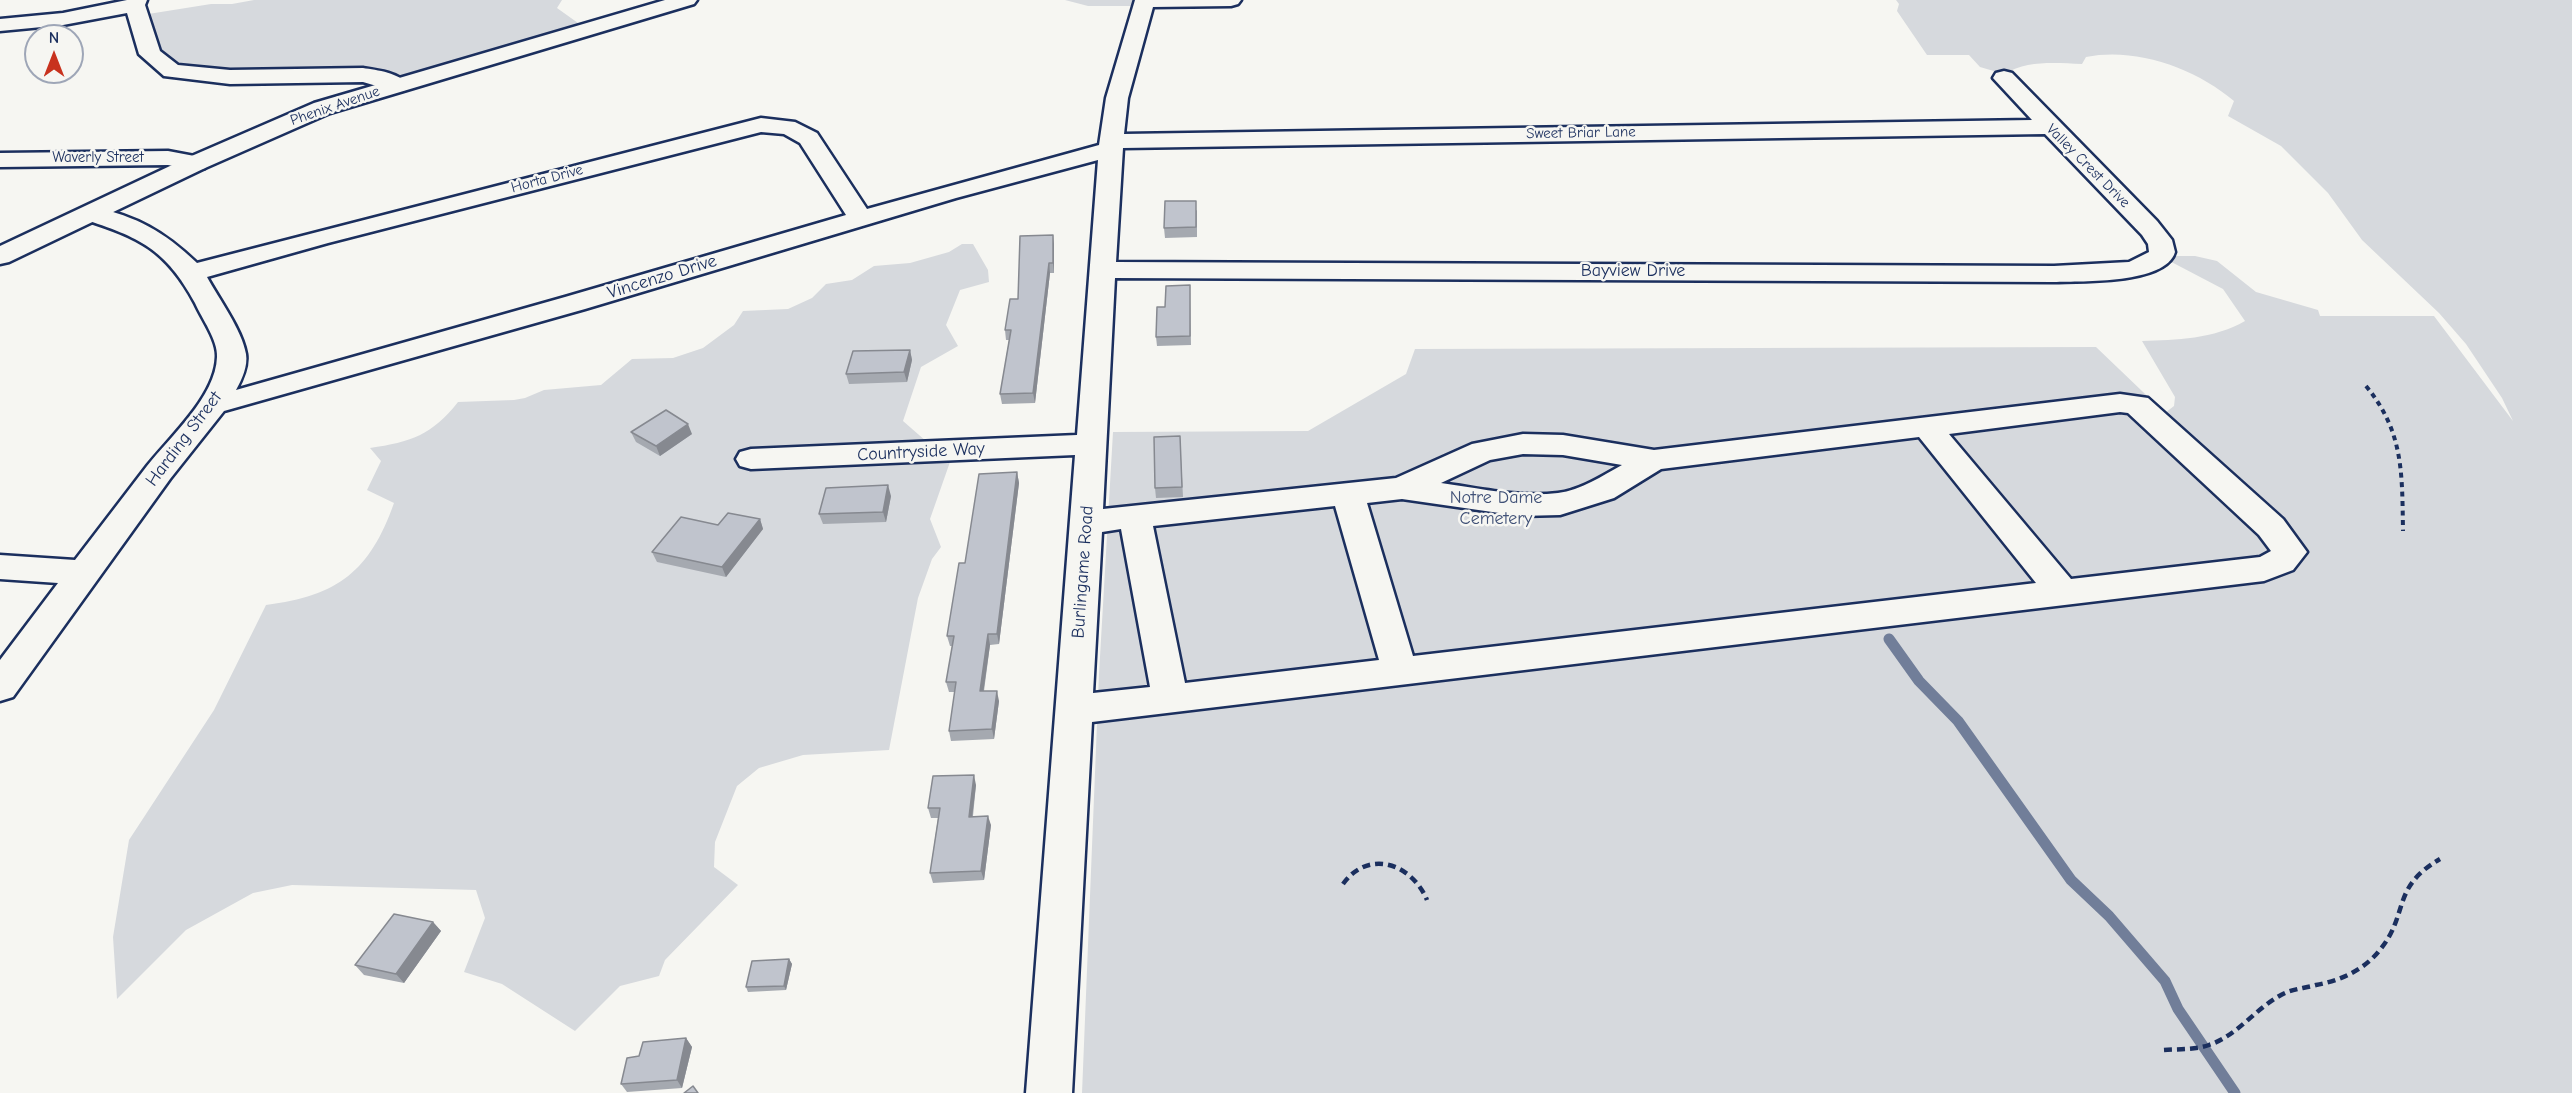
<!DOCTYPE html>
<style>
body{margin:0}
#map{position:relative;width:2572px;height:1093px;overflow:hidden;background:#f6f6f2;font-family:"Comic Neue",sans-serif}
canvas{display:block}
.north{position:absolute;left:24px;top:24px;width:60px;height:60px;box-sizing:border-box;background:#f6f6f2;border:2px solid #9ea6b7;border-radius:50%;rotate:0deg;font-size:16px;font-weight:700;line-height:24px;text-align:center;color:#1b2f5e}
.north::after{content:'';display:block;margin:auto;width:21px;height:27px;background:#c8321e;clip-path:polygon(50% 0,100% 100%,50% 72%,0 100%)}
</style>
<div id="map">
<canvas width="2572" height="1093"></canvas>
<div class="north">N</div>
</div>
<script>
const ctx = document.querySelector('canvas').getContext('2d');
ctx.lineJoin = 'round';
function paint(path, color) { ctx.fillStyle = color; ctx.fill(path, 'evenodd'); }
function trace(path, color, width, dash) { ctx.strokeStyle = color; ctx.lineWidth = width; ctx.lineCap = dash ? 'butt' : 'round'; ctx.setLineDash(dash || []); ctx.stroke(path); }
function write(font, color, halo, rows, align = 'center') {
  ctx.font = font + ' "Comic Neue",sans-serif'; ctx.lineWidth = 5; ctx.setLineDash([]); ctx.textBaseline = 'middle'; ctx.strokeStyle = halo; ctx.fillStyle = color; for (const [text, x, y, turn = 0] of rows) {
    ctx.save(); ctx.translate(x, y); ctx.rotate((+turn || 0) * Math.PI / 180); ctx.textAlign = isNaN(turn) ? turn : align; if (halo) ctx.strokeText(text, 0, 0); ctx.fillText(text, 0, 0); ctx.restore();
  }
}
const green = new Path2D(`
 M254 0H562L557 8 585 28 404 83 170 71 142 15 211 4H232Z
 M1065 0H1145L1143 6H1088Z
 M1896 0H2572V1093H1082L1099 674 1113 432 1308 431 1406 374 1415 349 2096 347 2165 413 2174 406 2175 397 2142 341C2176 340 2214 339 2245 321L2223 289 2160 256H2195L2217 261 2256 292 2318 310 2320 316H2434L2513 421 2502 398 2466 344 2439 313 2362 240 2328 193 2281 146 2228 116 2234 101C2195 68 2136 47 2086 57L2082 64C2055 63 2028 60 2004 74L1980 67 1969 55H1927L1897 11 1899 4Z
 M962 244H973L988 270 989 282 960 290 946 325 958 346 921 367 903 421 950 462 930 519 941 547 932 559 918 598 889 750 803 755 759 768 737 786 715 842 714 867 738 885 665 960 659 976 620 986 575 1031 502 984 464 972 485 918 476 890 292 885 253 893 186 930 117 999 113 937 129 840 214 710 266 605C338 596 370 571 394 503L367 490 381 461 370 448C411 442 432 435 458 402L514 400 525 398 544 390 601 385 632 359 673 358 703 348 734 325 743 311 788 309 812 298 826 284 852 280 874 266 910 263 949 252Z`);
const stream = new Path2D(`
 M1889 639 1919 681 1958 721 2071 880 2109 916 2165 981 2178 1009 2235 1093`);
const pathFar1 = new Path2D(`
 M2366 386C2404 432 2402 474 2403 531`);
const path = new Path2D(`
 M1343 884C1369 848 1412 864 1427 900
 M2164 1050C2179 1049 2195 1050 2209 1045 2239 1035 2257 1006 2285 993 2294 989 2305 988 2316 985 2339 981 2364 970 2379 951 2410 914 2390 888 2440 859`);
const minor = new Path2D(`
 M127 0H147L145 5 160 51 178 65 230 70 363 68C377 70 400 73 408 85L405 90 397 92 363 82 230 84 164 76 139 54 127 13 63 25 0 31V19L63 13Z
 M1135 0H1241L1238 4 1231 6 1153 7 1128 98 1124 134 2032 120 1993 78 1996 73 2004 71 2012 73 2157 221 2172 240 2175 252C2166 284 2082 281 2054 282L1115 278 1103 509 1396 478 1472 444 1523 434 1563 435 1654 450 2120 394 2148 398 2283 519 2307 552 2293 570 2264 581 1092 722 1072 1093H1026L1075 455 751 469 740 466 736 459 740 452 751 449 1077 435 1098 160 956 198 585 309 224 411 170 479 13 697 0 701V660L58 583 0 579V555L75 560C99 529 123 497 147 466 170 437 216 396 217 357 218 340 202 319 195 303 166 249 139 237 83 219L79 214 83 209 92 206C139 218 162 230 197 263L761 118 795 122 817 133 867 209 1099 145 1106 98ZM761 132 784 134 800 143 846 215 565 297 236 390C242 379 248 366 246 354 242 330 219 299 207 277L328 243ZM2045 134 2142 235 2148 244 2149 252 2129 262 2054 266 1116 262 1123 148ZM2120 412 2128 413 2259 535 2271 551 2260 557 2071 579 1949 434ZM1919 437 2036 583 1413 656 1367 503 1402 499 1520 516 1560 515 1614 498 1661 469ZM1523 454 1563 455 1622 465C1602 476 1581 490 1558 493 1519 498 1479 488 1441 483L1490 460ZM1335 506 1379 660 1185 683 1153 526ZM1121 529 1150 687 1093 693 1102 532Z
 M168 151 205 158 208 163 205 168 196 170 168 165 0 167V153Z`);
const major = new Path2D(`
 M665 0H697L694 4 330 113 205 168 9 262 0 264V246L187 158 314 103Z`);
const wall = new Path2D(`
 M1197 210V237L1165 238 1164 228Z
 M1054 244V273H1050L1035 403 1002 404 1000 394 1009 340H1006L1005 330 1018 299Z
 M1190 285 1191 345 1157 346 1156 337 1165 307Z
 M910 350 912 360 907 382 849 384 846 374Z
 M631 432 692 434 660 456 636 442Z
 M1180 436 1183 497 1156 498 1155 488Z
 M1017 472 1019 483 999 644 990 645 984 691 999 701 994 739 951 741 949 731 955 692H949L946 682 952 646H950L947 636 965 563Z
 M891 496 886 522 823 524 819 514Z
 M760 519 763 529 726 577 657 562 652 552 718 525Z
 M976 785 973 816 991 825 984 880 933 883 930 873 938 818H931L928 808Z
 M433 922 441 931 404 983 364 975 355 965Z
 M789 959 792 964 786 990 748 992 746 987Z
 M686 1038 692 1047 682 1088 627 1092 621 1084Z`);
const shadedWall = new Path2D(`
 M1053 235 1054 244V273L1053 263Z
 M1049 263 1050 273 1035 403 1033 393Z
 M910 350 912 360 907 382 904 372Z
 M688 424 692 434 660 456 656 446Z
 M1017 472 1019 483 999 644 997 634Z
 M888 485 891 496 886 522 883 512Z
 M760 519 763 529 726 577 722 567Z
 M988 634 990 645 982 701 980 691Z
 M997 691 999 701 994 739 992 729Z
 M974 775 976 785 971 826 969 817Z
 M988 816 991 825 984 880 981 871Z
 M433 922 441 931 404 983 396 974Z
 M789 959 792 964 786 990 784 986Z
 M686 1038 692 1047 682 1088 677 1080Z`);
const building = new Path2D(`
 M1165 201H1196V227L1164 228Z
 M1053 235V263H1049L1033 393 1000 394 1011 330H1005L1010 299H1018L1020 236Z
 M1190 285V336L1156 337 1157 307H1165L1166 286Z
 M910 350 904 372 846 374 853 351Z
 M666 410 688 424 656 446 631 432Z
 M1180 436 1182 487 1155 488 1154 437Z
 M1017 472 997 634H988L980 691H997L992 729 949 731 956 682H946L954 636H947L959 563H965L979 474Z
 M888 485 883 512 819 514 826 488Z
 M728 513 760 519 722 567 652 552 681 517 718 525Z
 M974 775 969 817 988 816 981 871 930 873 940 808H928L933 776Z
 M394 914 433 922 396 974 355 965Z
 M789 959 784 986 746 987 752 961Z
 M686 1038 677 1080 621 1084 627 1058 639 1056 643 1042Z
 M693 1086 698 1093H684Z`);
const farStreetnames = [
 ["Phenix Avenue",335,106,-19],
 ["Sweet Briar Lane",1581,133,-1],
 ["Waverly Street",98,158],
 ["Valley Crest Drive",2088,166,45],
 ["Horta Drive",547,179,-15]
];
const streetNames = [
 ["Bayview Drive",1633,271],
 ["Vincenzo Drive",662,277,-17],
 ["Harding Street",184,439,-53],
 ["Countryside Way",921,452,-3],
 ["Burlingame Road",1083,572,-86]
];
const parkNames = [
 ["Notre Dame",1496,498],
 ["Cemetery",1496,519]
];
paint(green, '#d6d9dd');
trace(stream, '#717e99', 11);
trace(minor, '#1b2f5e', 5);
trace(major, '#1b2f5e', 5);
trace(pathFar1, '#1b2f5e', 4, [5, 4.5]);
trace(path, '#1b2f5e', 4.5, [8, 5]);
paint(minor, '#f6f6f2');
paint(major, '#f6f6f2');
paint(wall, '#a5a9b0');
paint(shadedWall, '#868990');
paint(building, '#c0c4cd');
trace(building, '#868990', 1.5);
write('15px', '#1b2f5e', '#f6f6f2', farStreetnames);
write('18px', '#1b2f5e', '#f6f6f2', streetNames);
write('18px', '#405177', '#f6f6f2', parkNames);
</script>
